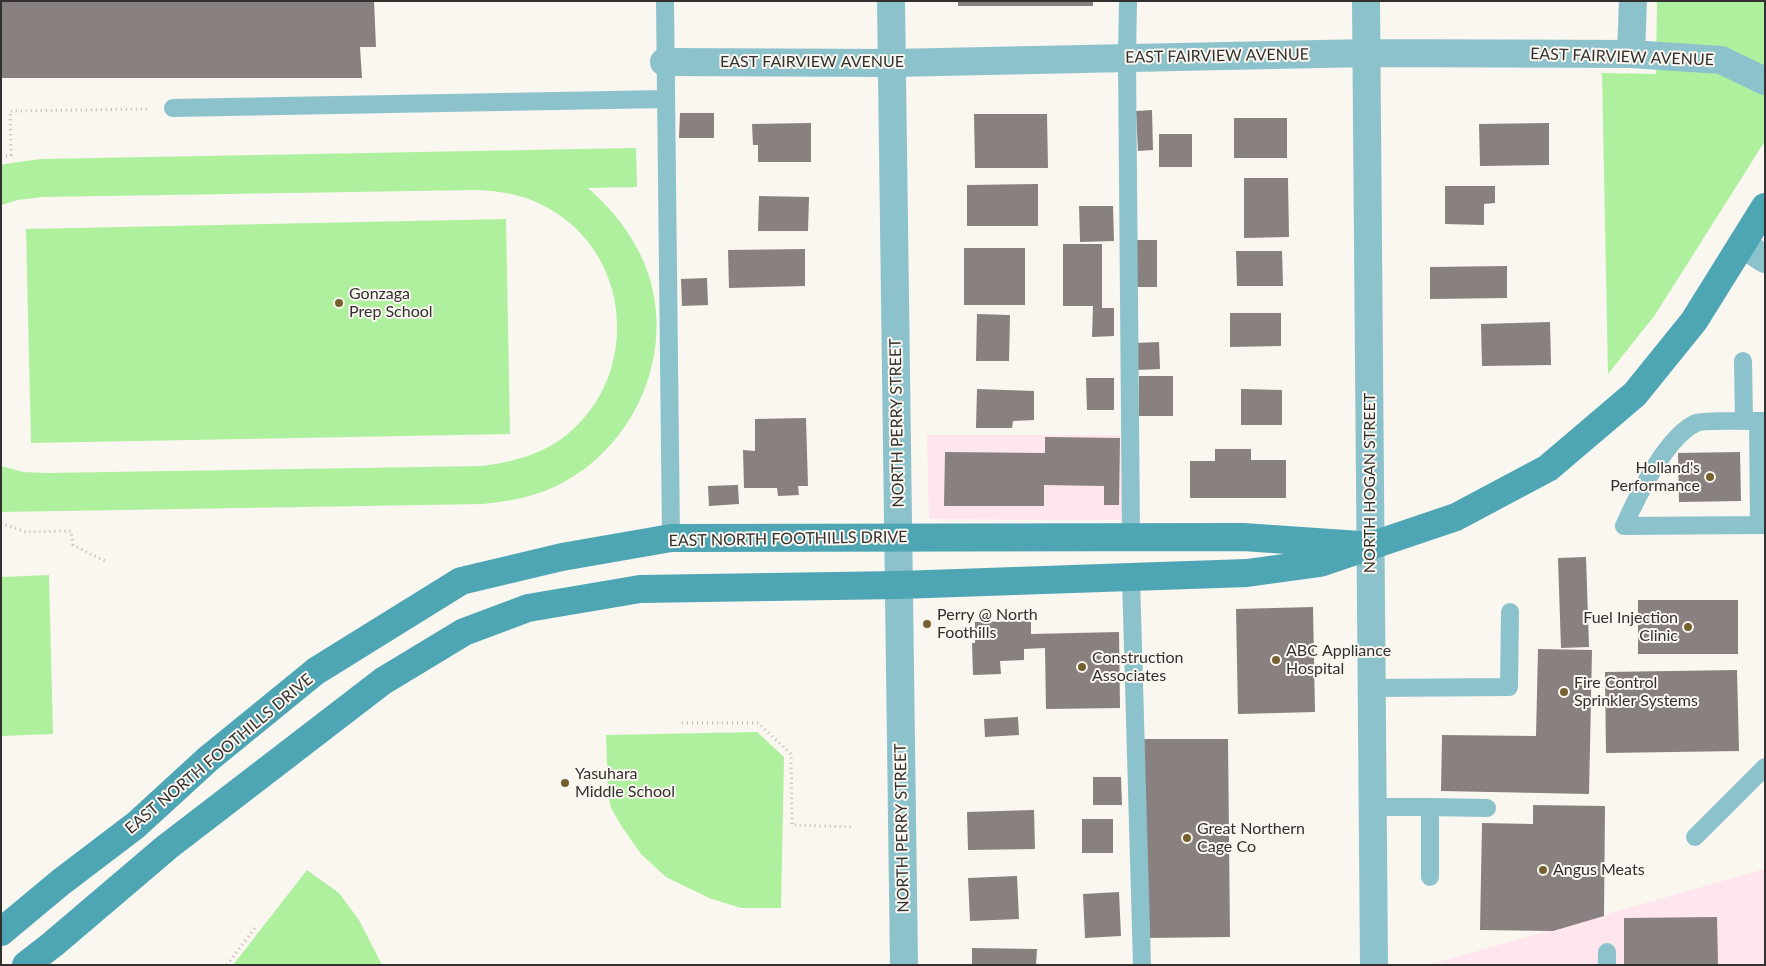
<!DOCTYPE html>
<style>
body{margin:0}
#map{position:relative;width:1766px;height:966px;overflow:hidden;background:#faf6f0;font-family:Lato,sans-serif}
canvas{display:block}
.frame{position:absolute;inset:0;border:2px solid #33312f;pointer-events:none}
</style>
<div id="map">
<canvas width="1766" height="966"></canvas>
<div class="frame"></div>
</div>
<script>
const ctx = document.querySelector('canvas').getContext('2d');
ctx.lineJoin = 'round';
function paint(path, color) { ctx.fillStyle = color; ctx.fill(path, 'evenodd'); }
function trace(path, color, width, dash) { ctx.strokeStyle = color; ctx.lineWidth = width; ctx.lineCap = dash ? 'butt' : 'round'; ctx.setLineDash(dash || []); ctx.stroke(path); }
function write(font, color, halo, rows, align = 'center') {
  ctx.font = font + ' Lato,sans-serif'; ctx.lineWidth = 4; ctx.setLineDash([]); ctx.textBaseline = 'middle'; ctx.strokeStyle = halo; ctx.fillStyle = color; for (const [text, x, y, turn = 0] of rows) {
    ctx.save(); ctx.translate(x, y); ctx.rotate((+turn || 0) * Math.PI / 180); ctx.textAlign = isNaN(turn) ? turn : align; if (halo) ctx.strokeText(text, 0, 0); ctx.fillText(text, 0, 0); ctx.restore();
  }
}
const industrial = new Path2D(`
 M927 435H1123L1124 520 929 519Z
 M1765 869V965H1429Z`);
const green = new Path2D(`
 M1657 1H1765V141L1655 315 1608 374 1602 73 1656 74Z
 M636 148 637 187 588 188C606 204 622 221 634 243 684 326 647 437 564 482 539 496 511 501 483 504L1 512V466L23 472 47 473 482 466C512 462 540 455 564 437 644 375 632 247 540 204 520 194 499 191 477 190L42 197 18 200 1 205V165L11 163 41 159Z
 M506 219 510 434 31 443 26 229Z
 M49 575 53 734 1 736V577Z
 M757 732 784 757 781 908H741L709 898 666 877 641 854 622 827 611 808 608 794 606 735Z
 M307 870 339 893 359 920 382 965H233Z`);
const building = new Path2D(`
 M1 1H374L376 47H360L362 78H1Z
 M958 1H1093V6H958Z
 M1152 110 1153 150 1138 151 1136 111Z
 M680 113H714V138H679Z
 M974 114H1047L1048 168H975Z
 M1234 118H1287V158H1234Z
 M811 123V162H758V145H753L752 124Z
 M1549 123V165L1480 166 1479 124Z
 M1159 134H1192V167H1159Z
 M1244 178H1288L1289 237 1244 238Z
 M1038 184V226H967V185Z
 M1445 186H1495V203L1484 204V225L1445 224Z
 M759 196 809 197 808 231H758Z
 M1079 206H1113L1114 241 1080 242Z
 M1135 240H1157V287H1135Z
 M1063 244H1102V308H1114V336L1092 337 1093 306H1063Z
 M964 248H1025V305H964Z
 M805 249V286L729 288 728 250Z
 M1236 251H1282L1283 286H1237Z
 M1507 266V298L1430 299V267Z
 M707 278 708 305 682 306 681 279Z
 M1230 313H1281V346L1230 347Z
 M977 314 1010 315 1009 361H976Z
 M1550 322 1551 365 1482 366 1481 324Z
 M1159 342 1160 369 1136 370 1135 343Z
 M1139 376H1173V416H1139Z
 M1086 378H1114V410H1087Z
 M977 389 1034 391V420L1013 421 1012 428H976Z
 M1241 389 1282 390V425H1241Z
 M806 418 808 486H798L799 495 778 496 777 488H744L743 450 755 451V419Z
 M1045 437 1120 438 1119 505H1104V486L1044 485V506H944L945 452 1045 453Z
 M1215 449H1251V460H1286V498H1190V461H1215Z
 M1740 452 1741 501 1679 502 1678 453Z
 M738 485 739 504 709 506 708 486Z
 M1586 557 1589 647 1561 648 1558 558Z
 M1638 600H1738V654H1638Z
 M1313 607 1315 712 1238 714 1236 609Z
 M1031 621V634L1119 632 1120 708 1046 709 1045 648 1024 649V660L1000 661 1001 674 973 675 972 643H975V622Z
 M1538 649 1592 650 1589 794 1441 791 1442 735 1536 736Z
 M1737 670 1739 751 1606 753 1605 672Z
 M1018 717 1019 735 985 737 984 719Z
 M1144 739H1228L1230 937 1145 938Z
 M1093 777H1121L1122 805H1093Z
 M1533 805 1605 806 1604 916 1553 931 1480 930 1482 823 1533 824Z
 M1034 810 1035 849 968 850 967 812Z
 M1082 819H1113V853H1082Z
 M1017 876 1019 919 970 921 968 878Z
 M1119 892 1121 936 1085 938 1083 894Z
 M1717 917 1718 965H1624V918Z
 M972 948 1037 949 1036 965H972Z`);
const path = new Path2D(`
 M1 157 11 155 10 111 150 109
 M1 523 26 532 71 531 73 545 105 561
 M682 723H758L791 754 792 825 852 827
 M227 965 257 925`);
const service = new Path2D(`
 M665 1 671 538
 M1128 1 1127 58 1131 537
 M173 108 665 99
 M1743 361 1744 421
 M1758 421C1747 421 1702 420 1696 423 1666 437 1637 497 1624 526L1759 525
 M1765 421H1758L1759 525H1765
 M1131 578 1142 965
 M1371 688 1509 687 1510 612
 M1372 807H1430V877
 M1430 807 1487 808
 M1695 837 1765 767
 M1607 952V965`);
const minor = new Path2D(`
 M1366 1 1374 965
 M1631 54 1633 1
 M664 62 892 63 1368 53 1631 54 1721 60 1765 81
 M1742 244 1765 259`);
const tertiary = new Path2D(`
 M891 1 904 965`);
const secondary = new Path2D(`
 M1 932 61 882 136 825 208 759 316 671 461 581 562 557 671 538 1243 537 1360 545
 M26 965 53 944 167 847 383 681 464 632 528 608 640 589 899 585 1247 573 1320 563 1456 517 1548 468 1635 394 1694 321 1765 207`);
const markers = [
 [339,303,5,"#75602f"],
 [1710,477,5,"#75602f"],
 [927,624,5,"#75602f"],
 [1688,627,5,"#75602f"],
 [1276,660,5,"#75602f"],
 [1082,667,5,"#75602f"],
 [1564,692,5,"#75602f"],
 [565,783,5,"#75602f"],
 [1187,838,5,"#75602f"],
 [1543,870,5,"#75602f"]
];
const streetNames = [
 ["EAST FAIRVIEW AVENUE",1217,56,-1],
 ["EAST FAIRVIEW AVENUE",1622,57,2],
 ["EAST FAIRVIEW AVENUE",812,62],
 ["NORTH PERRY STREET",897,423,-91],
 ["NORTH HOGAN STREET",1370,483,-90],
 ["EAST NORTH FOOTHILLS DRIVE",788,539,-1],
 ["EAST NORTH FOOTHILLS DRIVE",219,754,-40],
 ["NORTH PERRY STREET",902,828,-91]
];
const poiNames = [
 ["Gonzaga",349,294],
 ["Prep School",349,312],
 ["Holland's",1700,468,"right"],
 ["Performance",1700,486,"right"],
 ["Perry @ North",937,615],
 ["Foothills",937,633],
 ["Fuel Injection",1678,618,"right"],
 ["Clinic",1678,636,"right"],
 ["ABC Appliance",1286,651],
 ["Hospital",1286,669],
 ["Construction",1092,658],
 ["Associates",1092,676],
 ["Fire Control",1574,683],
 ["Sprinkler Systems",1574,701],
 ["Yasuhara",575,774],
 ["Middle School",575,792],
 ["Great Northern",1197,829],
 ["Cage Co",1197,847],
 ["Angus Meats",1553,870]
];
paint(industrial, '#ffe5ed');
paint(green, '#aff09f');
paint(building, '#88817f');
trace(path, '#bdbab5', 3, [1, 4]);
trace(service, '#8cc2cb', 18);
trace(minor, '#8cc2cb', 28);
trace(tertiary, '#8cc2cb', 28);
trace(secondary, '#4ea6b5', 28);
for (const [x, y, r, color] of markers) { const dot = new Path2D(); dot.arc(x, y, r, 0, 2 * Math.PI); ctx.fillStyle = color; ctx.fill(dot); trace(dot, '#faf6f0', 2); }
write('16px', '#33312f', '#faf6f0', streetNames);
write('16px', '#33312f', '#faf6f0', poiNames, 'left');
</script>
